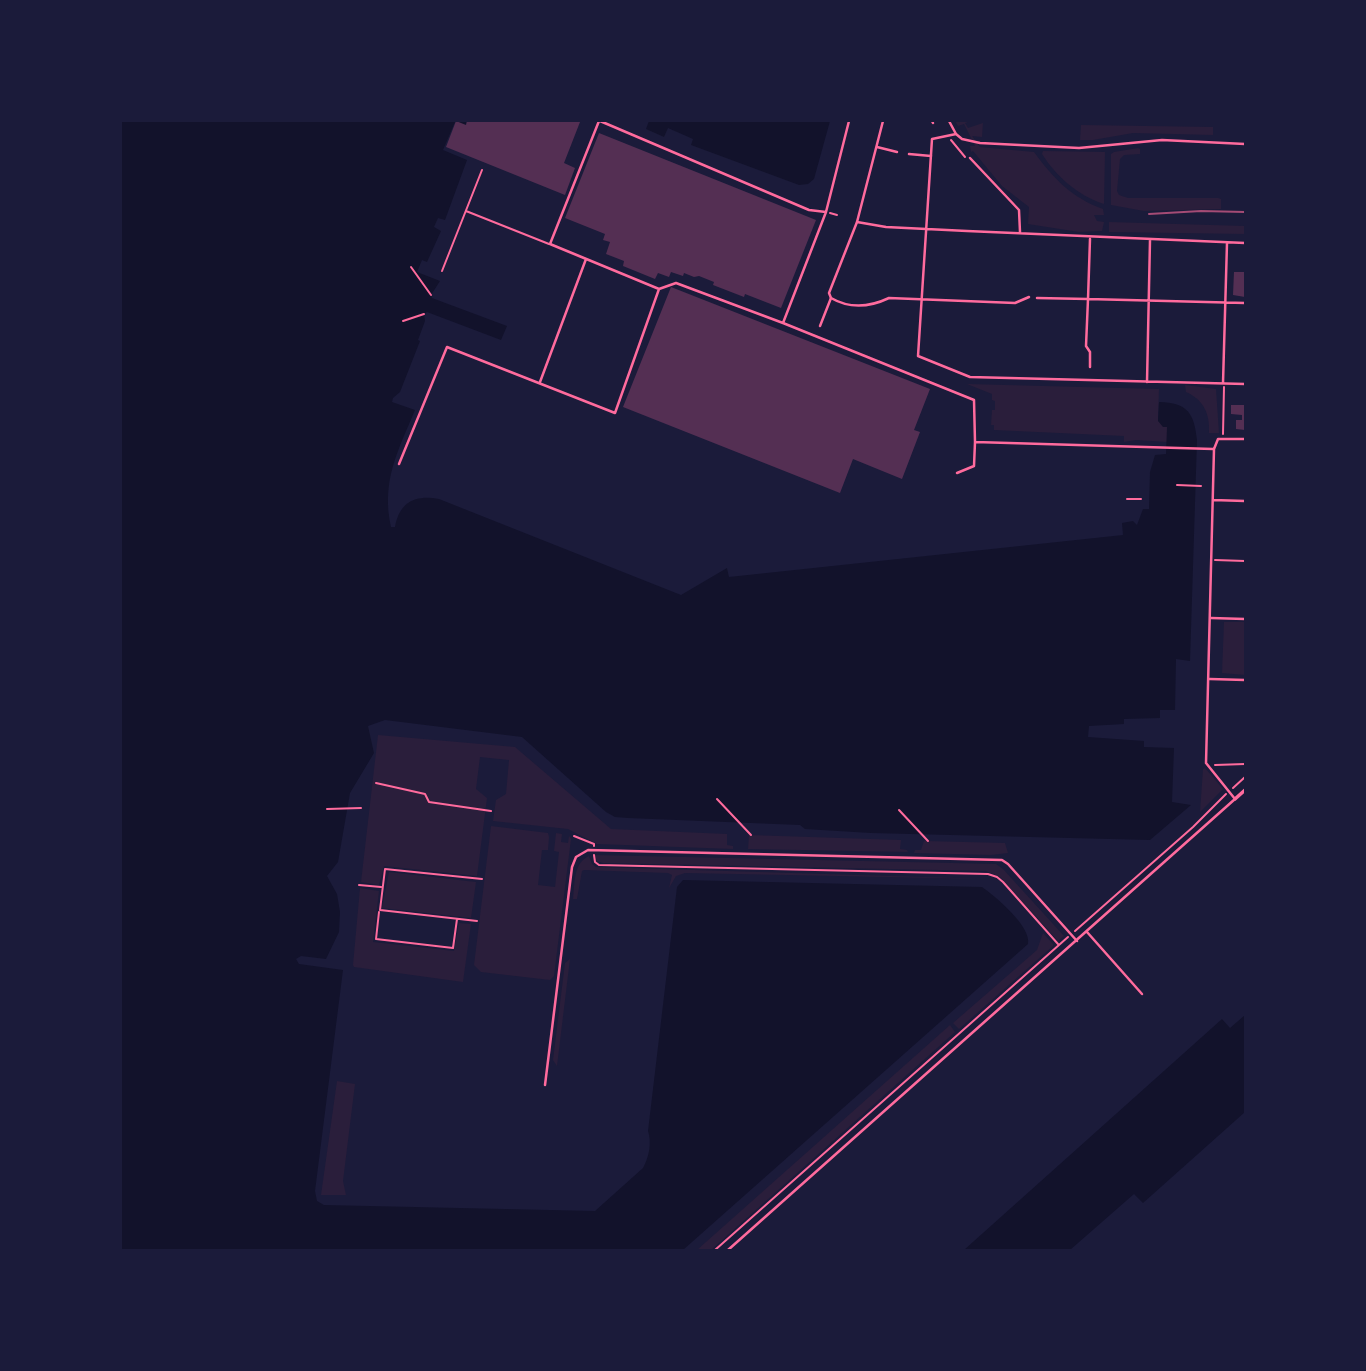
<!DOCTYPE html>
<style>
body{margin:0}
#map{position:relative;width:1366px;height:1371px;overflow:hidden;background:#1b1b3a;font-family:Barlow,sans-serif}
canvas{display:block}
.frame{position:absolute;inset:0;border:122px solid #1b1b3a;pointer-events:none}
</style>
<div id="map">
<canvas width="1366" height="1371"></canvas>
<div class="frame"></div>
</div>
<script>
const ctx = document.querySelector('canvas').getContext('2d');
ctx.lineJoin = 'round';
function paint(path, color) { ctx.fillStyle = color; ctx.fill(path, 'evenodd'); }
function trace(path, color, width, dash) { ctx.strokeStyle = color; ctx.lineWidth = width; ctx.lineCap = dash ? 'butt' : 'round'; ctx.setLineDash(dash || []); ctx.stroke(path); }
const green = new Path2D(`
 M955 121H971L965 123 968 128 983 123 982 137 972 136 980 147 1034 152C1053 178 1072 198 1103 209L1104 215H1094L1097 221 1104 222 1102 231 1079 232 1028 224 1029 207 1002 186 973 151 971 152 970 146H975L964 124 958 126Z
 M1081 125 1213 127V135L1133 133 1093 140H1080Z
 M1138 148 1140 149V154L1124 155 1120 159 1117 191 1119 195 1128 198H1218L1221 199V209L1144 211 1111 205V154L1114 152Z
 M1043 151 1105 152 1104 204C1077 195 1057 177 1042 154Z
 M1109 222 1245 226V234L1109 232Z
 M967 384 1159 389 1158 421 1167 426V442L1136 440 1124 442V436L994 430V425H991L992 410H995V401L992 400V394Z
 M1185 385 1216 389 1219 433H1209C1210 414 1204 400 1186 392Z
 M1224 622H1245V675L1222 673Z
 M378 735 515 747 611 829 727 834V845L733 846V849L597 844 568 829 493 821 496 800 506 794 509 760 480 757 476 789 487 798 477 876 384 866 379 885 361 882Z
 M1205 768 1223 789 1200 812 1203 769Z
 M491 826 548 833 549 837 548 850H542L538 885 555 887 559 852 554 851 556 833 562 834 561 842 568 843 569 836 571 839 554 976 550 980 481 972 474 965Z
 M749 835 901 840 900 849 907 850 908 852 748 849Z
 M924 841 1005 843 1008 853 991 855 914 853 915 850H921Z
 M595 855 996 864 1003 869 1064 936 1058 941 1000 877 986 871 603 863 597 861Z
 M589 856 592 864 596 867 990 879 685 873 676 876 669 888 672 875 668 873 584 870 582 871 577 899H573C575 883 573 863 589 856Z
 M389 872 476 882 471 918 382 908Z
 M360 888 379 891 373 942 454 951 459 923 471 924 463 982 354 967 353 965Z
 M1043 933 1053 944V946L959 1029 953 1023 1037 950Z
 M570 959 557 1066 553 1060 565 963Z
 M950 1025 955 1032 711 1250H697Z
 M337 1081 355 1084 343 1181 346 1195H321Z`);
const water = new Path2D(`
 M121 121H467L465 126 455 122 443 150 467 160 445 220 438 218 434 227 441 231 427 262 422 260 417 272 440 281 431 295 432 298 507 326 501 340 427 312 424 314 425 321 418 340 420 341 400 392 393 398 392 402 415 410C398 451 381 481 391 527H395C400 501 416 495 439 499L681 595 727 568 729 577 1123 535 1122 523 1133 521 1137 525 1143 509H1149L1150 472 1155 455 1166 454 1167 427H1163L1158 421 1159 402C1188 403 1194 413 1197 440L1190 661 1176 659 1175 710H1160V718L1124 719V724L1089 726 1088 737 1144 741V747L1174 748 1172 802 1191 805 1150 840 871 833 805 829 800 825 628 818 615 817 606 812 522 737 385 720 368 726 374 753 350 793 338 862 327 876 337 894 340 912 339 932 326 959 301 956 296 959 299 964 343 970 315 1191 317 1201 324 1205 595 1211 643 1168C649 1157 652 1143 648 1131L677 887 683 880 982 887C995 896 1032 927 1028 944L683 1250H121Z
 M649 121H830L814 179 808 184 799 185 691 145 693 139 668 128 664 137 646 129Z
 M1245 1015V1112L1143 1203 1134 1194 1070 1250H964L1222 1019 1230 1028Z`);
const building = new Path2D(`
 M456 121 466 125 467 121 580 122 564 163 575 168 565 195 446 147Z
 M599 133 816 220 781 308 745 294 744 297 713 285 714 282 699 276 694 277 684 273 683 276 671 272 669 277 658 273 655 279 623 266 624 261 606 254 610 242 603 240 605 234 565 218Z
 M1234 272H1245V297L1233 295Z
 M671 287 930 389 914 430 920 432 902 479 853 459 840 493 623 407Z
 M1231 405H1245V430L1236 429V420H1242V415L1231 414Z`);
const path = new Path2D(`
 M951 140 965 157
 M830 213 837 215
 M411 267 431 295
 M403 321 424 314
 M1223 434 1224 387
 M1177 485 1201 486
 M1127 499H1141
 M1215 560 1245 561
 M1215 765 1245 764
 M376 783 425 794 429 802 491 811
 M1233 788 1245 777
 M717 799 751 835
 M327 809 361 808
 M899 810 928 841
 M574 836 594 844V846
 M594 855 595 862 599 865 988 874 997 877 1003 882 1058 944
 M359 885 381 887
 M379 912 376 939 453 948 457 919
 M477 921 380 910 385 869 482 879
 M1075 931 1193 827 1226 794
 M715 1250 1068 937`);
const service = new Path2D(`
 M466 211 549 244
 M442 271 482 170`);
const pedestrian = new Path2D(`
 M932 121 933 123
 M877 147 897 152
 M909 154 931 156
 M820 326 831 298`);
const minor = new Path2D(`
 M599 121 550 244 659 289
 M600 121 809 210 826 212
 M883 121 857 222 829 293 831 298C850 309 870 307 889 298L1015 303 1029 297
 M949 121 956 134 962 139 980 143 1079 148 1162 140 1245 144
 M956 134 932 139 918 356 970 377 1245 384
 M970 158 1019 210 1020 232
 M857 222 886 227 967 231 1245 243
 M1090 239 1088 299 1245 303
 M1037 298 1088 299 1086 346 1090 352V367
 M783 323 826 212 849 121
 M540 382 586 259
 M1147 382 1150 240
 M1223 383 1227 243
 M399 464 447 347 615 413 659 289 676 283 783 323 974 400 975 442 1213 449
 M957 473 974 466 975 442
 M1213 500 1245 501
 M1211 618 1245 619
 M1210 679 1245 680
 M1087 932 1142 994
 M545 1085 572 867 576 857 588 850 1002 860 1008 864 1077 941
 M728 1250 1235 799 1206 763 1214 449 1218 439H1245`);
const tertiary = new Path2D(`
 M1235 799 1245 790`);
const rail = new Path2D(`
 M1149 214 1201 211 1245 212`);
paint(green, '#2a1e3b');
paint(water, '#12122b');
paint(building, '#542f53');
trace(path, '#ff6b9d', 2);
trace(service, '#ff6b9d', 2);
trace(pedestrian, '#ff6b9d', 2.5);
trace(minor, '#ff6b9d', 2.5);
trace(tertiary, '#ff6b9d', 3.5);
trace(rail, '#a44b75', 2);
</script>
